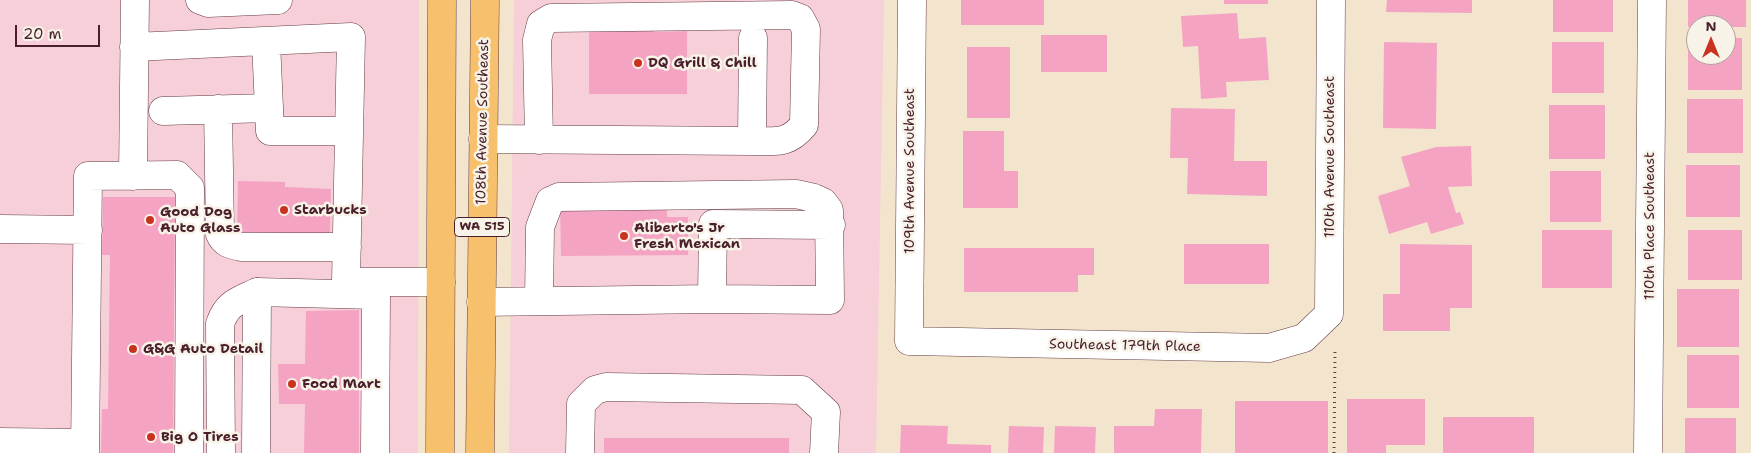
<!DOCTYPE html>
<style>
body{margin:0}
#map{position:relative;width:1751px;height:453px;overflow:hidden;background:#f3e5cd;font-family:"Shantell Sans",sans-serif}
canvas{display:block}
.north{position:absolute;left:1686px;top:15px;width:50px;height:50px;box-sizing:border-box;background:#f7f3e8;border:1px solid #b29e9c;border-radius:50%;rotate:0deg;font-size:14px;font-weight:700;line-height:20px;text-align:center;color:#4a1f2b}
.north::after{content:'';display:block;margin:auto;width:18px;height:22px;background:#c8321e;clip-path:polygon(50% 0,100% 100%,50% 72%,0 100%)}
.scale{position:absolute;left:15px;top:25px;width:85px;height:22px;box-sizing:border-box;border:2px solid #4a1f2b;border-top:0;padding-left:6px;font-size:15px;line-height:18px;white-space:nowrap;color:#4a1f2b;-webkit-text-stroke:4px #f7f3e8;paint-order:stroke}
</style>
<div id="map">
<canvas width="1751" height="453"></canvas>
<div class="north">N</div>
<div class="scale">20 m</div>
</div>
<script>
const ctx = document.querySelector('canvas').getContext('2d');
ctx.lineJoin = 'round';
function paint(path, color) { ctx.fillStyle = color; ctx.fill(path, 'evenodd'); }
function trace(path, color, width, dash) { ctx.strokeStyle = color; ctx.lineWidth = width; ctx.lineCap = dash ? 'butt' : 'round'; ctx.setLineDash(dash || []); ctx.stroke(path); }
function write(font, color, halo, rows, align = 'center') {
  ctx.font = font + ' "Shantell Sans",sans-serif'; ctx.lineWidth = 5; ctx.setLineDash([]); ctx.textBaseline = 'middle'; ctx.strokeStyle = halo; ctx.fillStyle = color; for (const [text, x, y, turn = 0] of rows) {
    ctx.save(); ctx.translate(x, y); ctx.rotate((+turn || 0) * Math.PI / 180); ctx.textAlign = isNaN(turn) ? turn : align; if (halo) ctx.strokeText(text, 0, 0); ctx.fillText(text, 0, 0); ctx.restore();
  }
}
const built = new Path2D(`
 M0 0H419L418 453H0Z
 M514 0H884L876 453H509Z`);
const building = new Path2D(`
 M961 0H1044V25H961Z
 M1224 0H1268V4H1224Z
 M1387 0H1472V13L1386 12Z
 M1553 0H1613V32H1553Z
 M1688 0H1746V27H1726V25L1688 27Z
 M1237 13 1239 39 1266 37 1269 80 1226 82 1227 97 1201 99 1198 46 1183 47 1181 16Z
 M589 28 655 29 654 32 687 31V94H589Z
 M1041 35H1107V72H1041Z
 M1688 38H1696V55H1726V38H1742V90H1688Z
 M1384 42 1437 43 1436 129 1383 128Z
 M1552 42H1604V93H1552Z
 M967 47H1010V118H967Z
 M1687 99H1743V153H1687Z
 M1549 105H1605V159H1549Z
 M1171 108 1235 109 1234 161H1267V196L1187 194 1188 158H1170Z
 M963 131H1004V171H1018V208H963Z
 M1471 146 1472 186 1448 187 1456 213 1460 212 1464 224 1431 234 1427 222 1389 234 1378 196 1410 186 1401 157 1436 147Z
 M1686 165H1740V217H1686Z
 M1550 171H1601V222H1550Z
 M238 181 285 182V187L331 189 330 234 237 232Z
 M103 197H175L173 453H101L102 409H108L110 255H102Z
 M667 202V217H688V255L561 256 560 203Z
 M1542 230H1612V288H1542Z
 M1688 230H1742V280H1688Z
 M1184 244H1269V284H1184Z
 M1400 244 1472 245V308H1450V331H1383V294H1400Z
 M964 248H1094V275H1078V292H964Z
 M1677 289H1739V347H1677Z
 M359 310V453H304L305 404H279L278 364H305L306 311Z
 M1687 355H1739V408H1687Z
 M1347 399H1425V445H1386V453H1347Z
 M1235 401H1328V453H1235Z
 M1155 409H1202L1201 453H1114V426H1154Z
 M1443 417H1534V453H1443Z
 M1685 418H1736V453H1685Z
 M901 425 948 426 947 444 991 445V453H900Z
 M1009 426 1044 427 1043 453H1008Z
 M1055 426 1096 427 1095 453H1054Z
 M604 438H789V453H604Z`);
const path = new Path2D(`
 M1334 453 1335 349`);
const minor = new Path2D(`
 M200 0 208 3 278 0
 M912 0 909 341 1269 348 1304 338 1329 314 1331 0
 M134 47 351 37 346 282H441
 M269 108 270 131H349
 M218 109 220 234C224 244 232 245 242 247H347
 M163 111 269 108 266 42
 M483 139 752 141 753 38
 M539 140 537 40 541 24 551 18 792 15 800 18 806 29 804 125C787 145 776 141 752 141
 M133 176 135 0
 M0 229 88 230
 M539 301 540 227 550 201 559 197 796 194 814 198 823 202 829 210 830 300 712 299 713 224 831 225
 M481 302 712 299
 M0 442 85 443
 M85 453 88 176 177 175 190 188 189 453
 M221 453 220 324C227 303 238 301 257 292
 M256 453 257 292 376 295 375 453
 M580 453 581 404 595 390 606 387 802 390 826 412 824 453
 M1648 453 1652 0`);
const major = new Path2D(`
 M440 453 442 0
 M480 453 485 0`);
const markers = [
 [638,63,5,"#c8321e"],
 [284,210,5,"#c8321e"],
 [150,220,5,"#c8321e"],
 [624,236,5,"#c8321e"],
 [133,349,5,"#c8321e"],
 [292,384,5,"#c8321e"],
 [151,437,5,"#c8321e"]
];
const shields = [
 [482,227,55]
];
const shieldNames = [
 ["WA 515",482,227]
];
const poiNames = [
 ["DQ Grill & Chill",648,63],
 ["Starbucks",294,210],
 ["Good Dog",160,212],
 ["Auto Glass",160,228],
 ["Aliberto's Jr",634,228],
 ["Fresh Mexican",634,244],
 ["G&G Auto Detail",143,349],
 ["Food Mart",302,384],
 ["Big O Tires",161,437]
];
const streetNames = [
 ["108th Avenue Southeast",483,122,-89],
 ["110th Avenue Southeast",1330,157,-90],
 ["109th Avenue Southeast",910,171,-90],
 ["110th Place Southeast",1650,226,-90],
 ["Southeast 179th Place",1125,346,1]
];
paint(built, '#f6cfd8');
paint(building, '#f4a3c3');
trace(minor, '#633d43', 29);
trace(major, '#633d43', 29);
trace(path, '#633d43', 3, [1, 4]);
trace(minor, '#fff', 28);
trace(major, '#f7c06c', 28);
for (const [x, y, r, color] of markers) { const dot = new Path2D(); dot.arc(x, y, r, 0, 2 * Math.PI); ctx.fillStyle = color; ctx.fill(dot); trace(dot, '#f7f3e8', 2); }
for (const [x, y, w] of shields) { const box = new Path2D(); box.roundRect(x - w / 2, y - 9.5, w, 19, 4); ctx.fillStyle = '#f7f3e8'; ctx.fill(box); trace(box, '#4a1f2b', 1); }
write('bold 12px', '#4a1f2b', null, shieldNames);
write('bold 14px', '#4a1f2b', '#f7f3e8', poiNames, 'left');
write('14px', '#4a1f2b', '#f7f3e8', streetNames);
</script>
